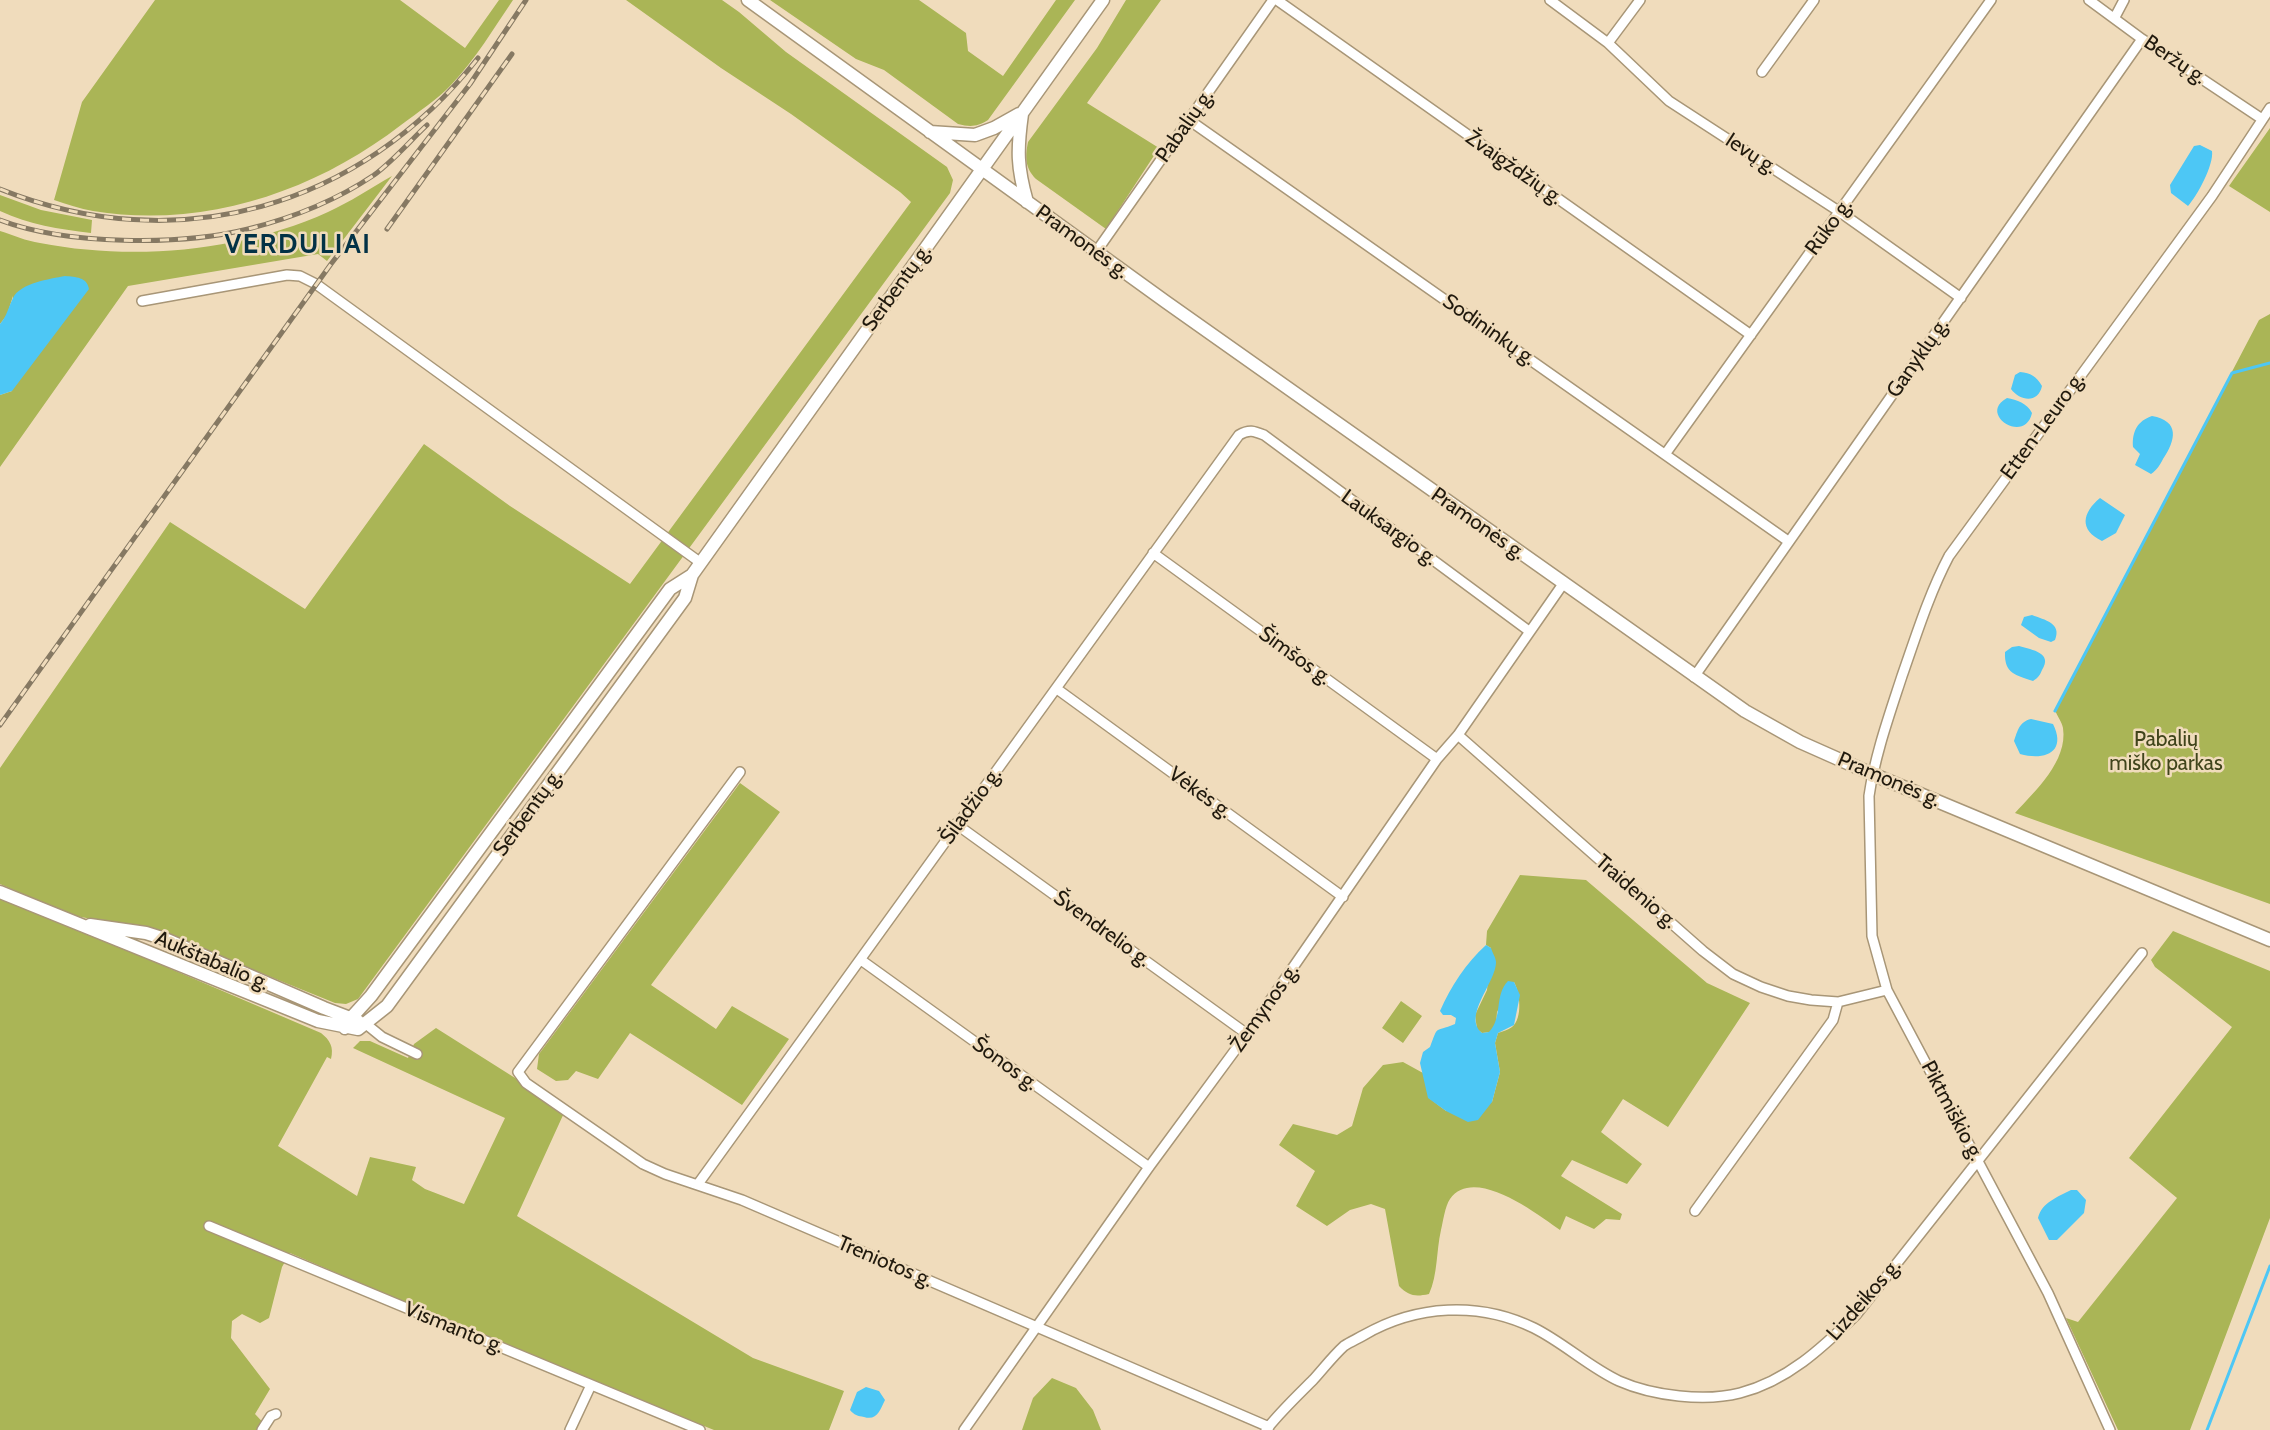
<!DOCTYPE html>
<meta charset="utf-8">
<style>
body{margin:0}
canvas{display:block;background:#f0dcbc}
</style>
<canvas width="2270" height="1430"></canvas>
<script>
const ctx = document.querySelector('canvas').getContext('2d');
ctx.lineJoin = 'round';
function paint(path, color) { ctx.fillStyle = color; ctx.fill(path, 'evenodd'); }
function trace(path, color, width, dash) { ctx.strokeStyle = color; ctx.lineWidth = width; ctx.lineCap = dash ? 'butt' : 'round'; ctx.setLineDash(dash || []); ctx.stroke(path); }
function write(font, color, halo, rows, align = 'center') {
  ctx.font = font + ' Cabin,sans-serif'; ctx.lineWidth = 5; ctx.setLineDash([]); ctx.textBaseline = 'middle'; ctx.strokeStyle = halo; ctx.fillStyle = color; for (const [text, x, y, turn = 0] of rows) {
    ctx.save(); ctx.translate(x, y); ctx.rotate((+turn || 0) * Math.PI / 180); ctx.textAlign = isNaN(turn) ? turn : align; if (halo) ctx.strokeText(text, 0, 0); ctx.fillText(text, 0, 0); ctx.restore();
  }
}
const green = new Path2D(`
 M155 0H400L465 48 499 0H513C494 28 475 60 451 85 437 100 418 112 401 125 314 192 204 229 93 211 80 209 67 204 54 200L82 102Z
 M626 0H722L739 12 786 52 947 167 953 180 950 193 358 999 346 1004 335 1003 172 937 148 930 71 915 0 884V768L170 522 305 609 424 444 510 506 630 584 911 202 900 192 791 114 721 68Z
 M770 0H919L966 33 968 51 1003 76 1056 0H1075L988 120C977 127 970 127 958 124L884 70 856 59Z
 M1126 0H1161L1087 103 1159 148 1106 229 1036 179C1025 168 1025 157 1028 142L1097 48Z
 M2270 128V212L2229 186Z
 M392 176 327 261 318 254 128 286 0 467V395L12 391 13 296 7 315 0 324V231C13 235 26 241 40 243 133 261 240 252 328 212 350 202 371 188 392 176Z
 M0 195 41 210 92 220 91 233C58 229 30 225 0 211Z
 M2270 314V904L2015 813C2035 791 2068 761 2063 728 2062 722 2057 716 2055 710L2259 320Z
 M740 783 780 812 651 985 716 1029 732 1006 789 1039 742 1105 630 1033 598 1079 576 1071 568 1080 556 1081 537 1069 539 1054Z
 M1520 875 1586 880 1707 983 1750 1003 1668 1127 1623 1099 1601 1132 1642 1164 1627 1184 1572 1160 1561 1176 1622 1214 1620 1220 1606 1219 1594 1229 1566 1216 1560 1230C1537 1214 1474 1165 1450 1199 1445 1206 1443 1222 1441 1230 1436 1252 1438 1274 1429 1294 1415 1297 1409 1296 1399 1286L1385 1209 1371 1204 1350 1210 1327 1226 1296 1206 1315 1171 1279 1145 1293 1124 1337 1135 1352 1126 1363 1088 1383 1065 1403 1062 1423 1073 1429 1098 1446 1111 1492 1102 1500 1072 1495 1043 1498 1033C1503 1031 1508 1030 1512 1027 1523 1018 1520 993 1514 982L1497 1012 1496 1025 1490 1032 1482 1033 1477 1029 1475 1015 1487 990 1491 948 1486 945 1487 931Z
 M0 896 321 1033C330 1040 334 1047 331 1059L327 1057 278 1146 357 1196 370 1157 416 1167 412 1180 425 1189 464 1204 505 1118 353 1048 360 1041H370L408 1058 414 1044 436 1028 523 1083 564 1113 517 1216 753 1358 844 1391 829 1430H714L529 1356 290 1253 282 1267 269 1318 260 1323 242 1314 232 1321 231 1338 270 1389 255 1414 270 1430H0Z
 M2173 931 2270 971V1218L2190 1430H2118L2066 1318 2078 1322 2177 1198 2129 1158 2232 1027 2155 967 2151 960Z
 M1401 1001 1422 1016 1403 1043 1382 1028Z
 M1052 1378 1076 1388 1093 1410 1101 1430H1022L1033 1398Z`);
const water = new Path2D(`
 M2200 145 2212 151C2214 165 2197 196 2188 206L2171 193 2170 185 2194 146Z
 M65 276C76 277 87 277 89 289L12 391 0 395V324C7 316 8 308 13 298 20 283 50 279 65 276Z
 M2020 372C2031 373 2036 376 2042 386 2038 404 2020 401 2011 389L2015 375Z
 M2007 398C2017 400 2027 403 2032 413 2025 445 1977 414 2007 398Z
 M2152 416C2180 421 2176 440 2163 459 2160 465 2157 470 2151 474L2135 465 2140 454 2133 447C2132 432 2137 421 2152 416Z
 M2100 498 2125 515 2116 533 2102 541C2079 530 2082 513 2100 498Z
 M2032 615C2045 620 2062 623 2055 640L2051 642 2039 638 2021 625 2024 617Z
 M2019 646C2033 650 2053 653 2042 670 2040 675 2038 678 2033 681 2016 675 2004 674 2005 652L2012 647Z
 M2031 719 2053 724C2067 752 2045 761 2020 754L2014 741C2018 730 2019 722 2031 719Z
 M1486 945 1491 948C1492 952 1496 958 1496 962 1496 983 1462 1016 1482 1033L1489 1032C1503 1018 1494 995 1508 981L1514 982 1520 995 1514 1025 1498 1033 1495 1043 1500 1072 1492 1102 1478 1120 1468 1122 1446 1111 1428 1098 1420 1063 1423 1052 1430 1047C1439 1024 1433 1033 1455 1024L1456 1018 1451 1015H1443L1440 1011C1451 986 1466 963 1486 945Z
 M2071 1190H2077L2086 1200 2084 1213 2057 1240H2049L2038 1218C2042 1202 2058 1197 2071 1190Z
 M866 1387 879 1391 885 1400C880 1410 877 1421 864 1417 858 1416 854 1415 850 1410L857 1392Z`);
const stream = new Path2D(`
 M2055 711 2232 373 2270 363
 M2207 1430 2270 1266`);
const minor = new Path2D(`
 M1277 0 1751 335
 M1550 0 1608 43 1669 101 1840 212 1961 298
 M2089 0 2142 39 2262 119
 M2115 17 2124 0
 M1608 43 1640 0
 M1762 72 1814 0
 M1189 120 1788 541
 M1096 252 1273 0
 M142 301 287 275 300 276 316 284 701 563
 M1666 453 1991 0
 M1153 553 1437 759
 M1694 677 2142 39
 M1057 689 1343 897
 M1458 735 1703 951 1733 974 1761 987 1788 996 1811 1000 1838 1002 1887 990
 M740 772 518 1072 526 1083 643 1164 665 1174 742 1200 1269 1427
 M956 824 1247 1034
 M861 960 1149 1167
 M366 1024 382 1037 417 1054
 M698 1184 1239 435C1249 429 1254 431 1264 435L1529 631
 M1695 1211 1833 1020 1838 1002
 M209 1226 700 1430
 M262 1430 271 1416 276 1414
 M570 1430 591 1385
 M964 1430 1149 1167 1247 1034 1437 759 1458 735 1563 584
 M1266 1430C1280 1412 1297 1396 1313 1380 1323 1369 1333 1356 1344 1346 1350 1342 1357 1339 1364 1335 1416 1305 1479 1301 1534 1328 1564 1343 1589 1367 1619 1381 1653 1396 1705 1402 1740 1393 1787 1381 1822 1348 1856 1315L2142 953
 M2110 1430 2048 1293 1887 990 1872 936 1869 796C1875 755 1889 716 1902 676 1916 636 1929 594 1949 556L2212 196 2270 108`);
const secondary = new Path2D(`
 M748 0 1166 302 1745 711 1800 742 1872 774 2270 940
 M1022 114C1017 150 1017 167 1027 202
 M930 132 975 135 994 128 1019 114
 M0 892 318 1021 358 1029 387 1006 685 598 692 575 1103 0
 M90 925 146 933 165 939 324 1008 358 1021
 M345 1028 351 1018 371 996 670 589 692 575`);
const rail = new Path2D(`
 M0 189C178 260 360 208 478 58
 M0 220C66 245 180 246 248 229 292 218 337 200 374 175 393 161 410 141 427 125
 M387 229 512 54
 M0 725 331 264 470 84 526 0`);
const streetNames = [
 ["Beržų g.",2175,60,34],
 ["Pabalių g.",1185,126,-55],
 ["Ievų g.",1751,154,33],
 ["Žvaigždžių g.",1514,168,35],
 ["Rūko g.",1829,227,-54],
 ["Pramonės g.",1082,242,36],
 ["Serbentų g.",897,288,-54],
 ["Sodininkų g.",1489,330,35],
 ["Ganyklų g.",1918,358,-55],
 ["Etten-Leuro g.",2043,426,-54],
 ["Pramonės g.",1478,524,35],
 ["Lauksargio g.",1389,528,36],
 ["Šimšos g.",1295,656,36],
 ["Pramonės g.",1889,780,23],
 ["Vėkės g.",1200,793,36],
 ["Šiladžio g.",971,806,-54],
 ["Serbentų g.",528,813,-54],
 ["Traidenio g.",1636,892,41],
 ["Švendrelio g.",1102,929,36],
 ["Aukštabalio g.",212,961,23],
 ["Žemynos g.",1265,1008,-55],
 ["Šonos g.",1005,1064,36],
 ["Piktmiškio g.",1952,1111,62],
 ["Treniotos g.",885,1262,23],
 ["Lizdeikos g.",1864,1300,-49],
 ["Vismanto g.",454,1328,22]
];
const parkNames = [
 ["Pabalių",2166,740],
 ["miško parkas",2166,764]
];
const districtNames = [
 ["VERDULIAI",298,245]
];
paint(green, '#aab556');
paint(water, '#4dc7f5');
trace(stream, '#4dc7f5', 3);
trace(minor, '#a89677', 12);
trace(secondary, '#a89677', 15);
trace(minor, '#fff', 9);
trace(secondary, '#fff', 12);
trace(rail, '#867963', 5);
trace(rail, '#f0dcbc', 3, [9]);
write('21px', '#20190d', '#f0dcbc', streetNames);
write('21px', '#40441b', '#f0dcbc', parkNames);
ctx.letterSpacing = '1.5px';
write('bold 27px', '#033246', '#f0dcbc', districtNames);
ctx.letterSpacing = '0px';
</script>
